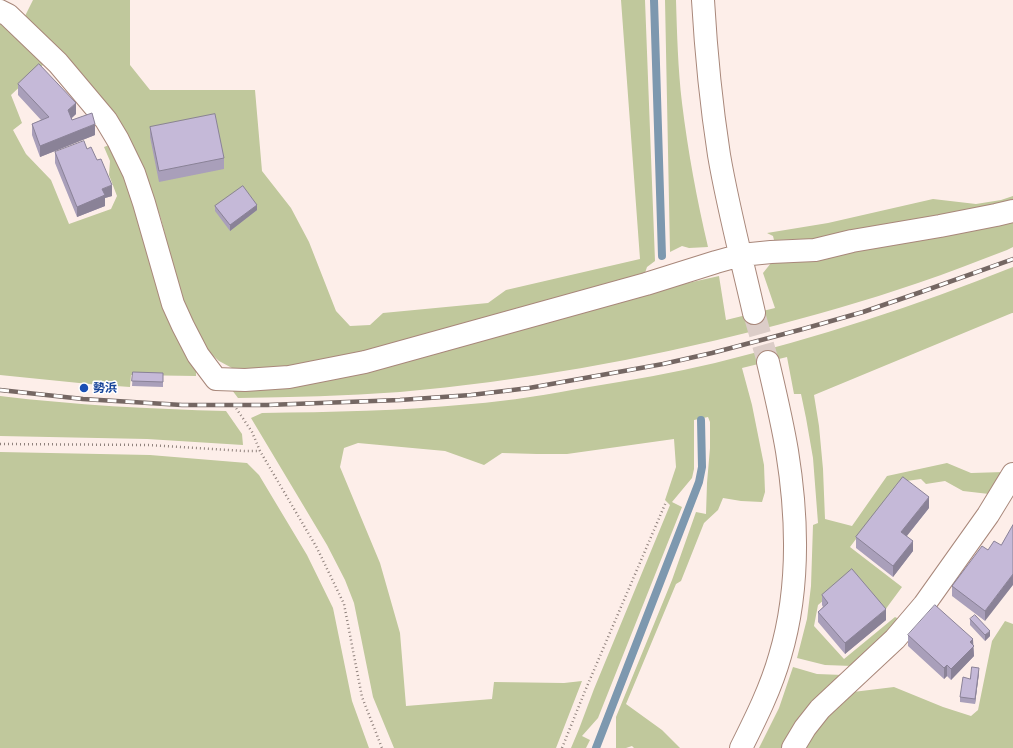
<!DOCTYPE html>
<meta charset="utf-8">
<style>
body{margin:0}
canvas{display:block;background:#fdeee9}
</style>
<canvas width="1013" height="748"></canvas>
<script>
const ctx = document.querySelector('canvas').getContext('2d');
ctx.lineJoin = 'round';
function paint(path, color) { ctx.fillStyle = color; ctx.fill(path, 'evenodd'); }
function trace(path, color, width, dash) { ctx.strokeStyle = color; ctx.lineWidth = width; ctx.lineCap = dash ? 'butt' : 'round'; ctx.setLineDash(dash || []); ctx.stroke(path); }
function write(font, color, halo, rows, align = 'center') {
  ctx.font = font + ' "Public Sans","Noto Sans JP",sans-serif'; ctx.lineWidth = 3; ctx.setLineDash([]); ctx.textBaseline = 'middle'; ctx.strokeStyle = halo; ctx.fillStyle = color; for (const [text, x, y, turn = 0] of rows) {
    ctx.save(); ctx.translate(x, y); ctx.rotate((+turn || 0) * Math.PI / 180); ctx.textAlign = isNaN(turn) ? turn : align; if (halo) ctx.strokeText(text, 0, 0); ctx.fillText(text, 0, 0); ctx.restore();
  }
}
const green = new Path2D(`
 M33 0H130V65L150 90H255L262 171 291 208 309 242 336 311 350 326 370 325 383 313 488 303 506 290 640 259 621 0H645L655 261 647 267 644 276 360 356 251 372 232 368 219 361 208 351 182 301 161 219 152 192 144 172 68 58 25 16Z
 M665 0H676C677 34 678 69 682 103 688 152 697 200 708 247L689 248 682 246 670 252Z
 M0 20 44 64 11 95 22 123 13 130 26 154 51 180 69 224 111 209 117 196 109 175 110 161 104 147 112 144 127 177 171 325 186 356 196 371V376L131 375 130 387 89 384 0 375Z
 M1013 196V204L814 239 774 240 773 236 767 233 828 223 933 199 976 204 1001 200Z
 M1013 218V247L1007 250C977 261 948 273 918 283 866 301 812 316 758 330 641 360 521 381 400 392 346 396 292 397 238 398L229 386 364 372 450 350 679 285 719 276 726 320 775 308 763 273 771 263 815 259Z
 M1013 267V313H1012L814 395 819 426 823 469 825 519 852 526 887 476 947 463 971 473 1004 472 989 494 963 491 945 481 926 484 921 479 899 482 850 547 902 587 885 610 854 575 818 605 814 626 844 659 895 617 899 619 885 635 852 666 825 665 797 658 807 619 811 586 813 525 818 523 813 458 806 418 801 394H794L787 357 742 368 752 405 764 465 765 492 762 502 741 501 723 498 718 510 704 523 681 581 676 584 626 704 662 730 680 748H634L632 746 626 748H616V717L672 580 696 512 706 514 707 483 710 448V422L708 417 694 420V469L692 478 672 502 682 507 598 718 582 736 590 740 586 748H571L579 729 594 689 670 505 665 500 676 467 674 439 567 454H537L502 453 484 465 445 451 358 443 344 448 340 467 380 563 400 633 406 706 492 699 494 682 564 683 582 681 556 748H394L373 697 354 603 345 580 327 545 251 418 262 413C331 412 401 411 471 404 510 401 550 394 589 387 631 380 673 373 715 363 816 338 916 306 1013 267Z
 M0 396C75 405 150 409 226 411L242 434 243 445 147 439 0 436Z
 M0 452 150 455 247 463 259 475 307 555 333 608 352 701 369 748H0Z
 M1005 621 1013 624V748H804L829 715 853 692 894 687 943 707 971 716 978 710 992 641Z
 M793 667 817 674 843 675 783 748H759L779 708Z`);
const stream = new Path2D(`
 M654 0 662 256
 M596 748 699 482 702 467 701 420`);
const minorTunnel = new Path2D(`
 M754 313 768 362`);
const path = new Path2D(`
 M234 405 252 432 260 451 317 548 344 604 362 697 382 748
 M0 444 148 445 244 451H260
 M562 748 585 691 666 502`);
const minor = new Path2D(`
 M703 0C706 52 711 103 719 155 728 208 742 260 754 313
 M0 11 8 15 58 63 106 120 118 140 134 173 144 203 167 283 173 304 183 326 198 355 216 379 245 380 289 377 365 362 646 284 716 262 741 255 771 252 815 250 852 241 940 226 996 215 1013 211
 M741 748C756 718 771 688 780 656 800 589 798 519 787 451 782 421 775 392 768 362
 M793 748 805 728 820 709 895 639 924 605 988 515 1013 474`);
const rail = new Path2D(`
 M0 390 83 399 182 405H267L400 400 471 395 529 388 663 364 712 353 803 329 863 312 921 292 1013 259`);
const wall = new Path2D(`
 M18 84 76 114 72 118V120L95 135 40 157 32 135V124L41 120 18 95Z
 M150 127 224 158V169L159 182 150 137Z
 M55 152 112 196 105 198V206L77 217 55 163Z
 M215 206 257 210 230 231 215 211Z
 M133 372 163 373V387L132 386Z
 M929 508 907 536 913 551 893 577 856 548V537Z
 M988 550 985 621 952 596V586Z
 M822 595 886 620 845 654 818 622V612L823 607 822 605Z
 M970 619 990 636 985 641 970 625Z
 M908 635 973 645 974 656 951 680 947 676 944 679 908 646Z
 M979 673 975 704 960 702V697L970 679Z`);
const shadedWall = new Path2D(`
 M76 103V114L68 121V110Z
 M95 124V135L40 157V146Z
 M112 185V196L105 198V206L77 217V207L102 189Z
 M257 205V210L230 231V225Z
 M929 497V508L901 543V532Z
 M913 541V551L893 577V566Z
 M1013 574V585L985 621V611Z
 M886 609V620L845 654V643Z
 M990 631V636L985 641V635Z
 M973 639 974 656 951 680V669L970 642Z
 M947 665V676L944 679V668Z
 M979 668V673L975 704V699Z`);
const building = new Path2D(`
 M39 64 76 103 68 110 72 120 92 113 95 124 40 146 32 124 49 117 18 84Z
 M215 114 224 158 159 171 150 127Z
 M84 141 87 149 91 147 97 160 101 159 112 185 102 189 105 195 77 207 55 152Z
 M243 186 257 205 230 225 215 206Z
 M133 372 163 373V382L132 381Z
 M903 477 929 497 901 532 913 541 893 566 856 537Z
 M1013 525V574L985 611 952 586 982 546 988 550 994 541 1001 545Z
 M852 569 886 609 845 643 818 612 828 603 822 595Z
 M935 605 973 639 970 642 974 646 951 669 947 665 944 668 908 635Z
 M975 615 990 631 985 635 970 619Z
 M972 667 979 668 975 699 960 697 963 677 970 679Z`);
const markers = [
 [84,388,5,"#1a4fb4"]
];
const transitNames = [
 ["勢浜",93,388]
];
paint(green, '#c0c89c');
trace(stream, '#7d98af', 8);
trace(minorTunnel, '#dccdc8', 22, [22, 11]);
trace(minor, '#a8877a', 24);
trace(path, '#90827d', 2.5, [1, 3]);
trace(minor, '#fff', 22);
trace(rail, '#756763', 4.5);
trace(rail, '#fff', 3, [9]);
paint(wall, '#a99fba');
paint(shadedWall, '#8a8297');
paint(building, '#c5b9d8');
trace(building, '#8a8297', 1);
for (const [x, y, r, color] of markers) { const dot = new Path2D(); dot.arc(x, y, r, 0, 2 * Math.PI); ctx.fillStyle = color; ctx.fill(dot); trace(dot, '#fff', 1.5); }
write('bold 12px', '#164399', '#fff', transitNames, 'left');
</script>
